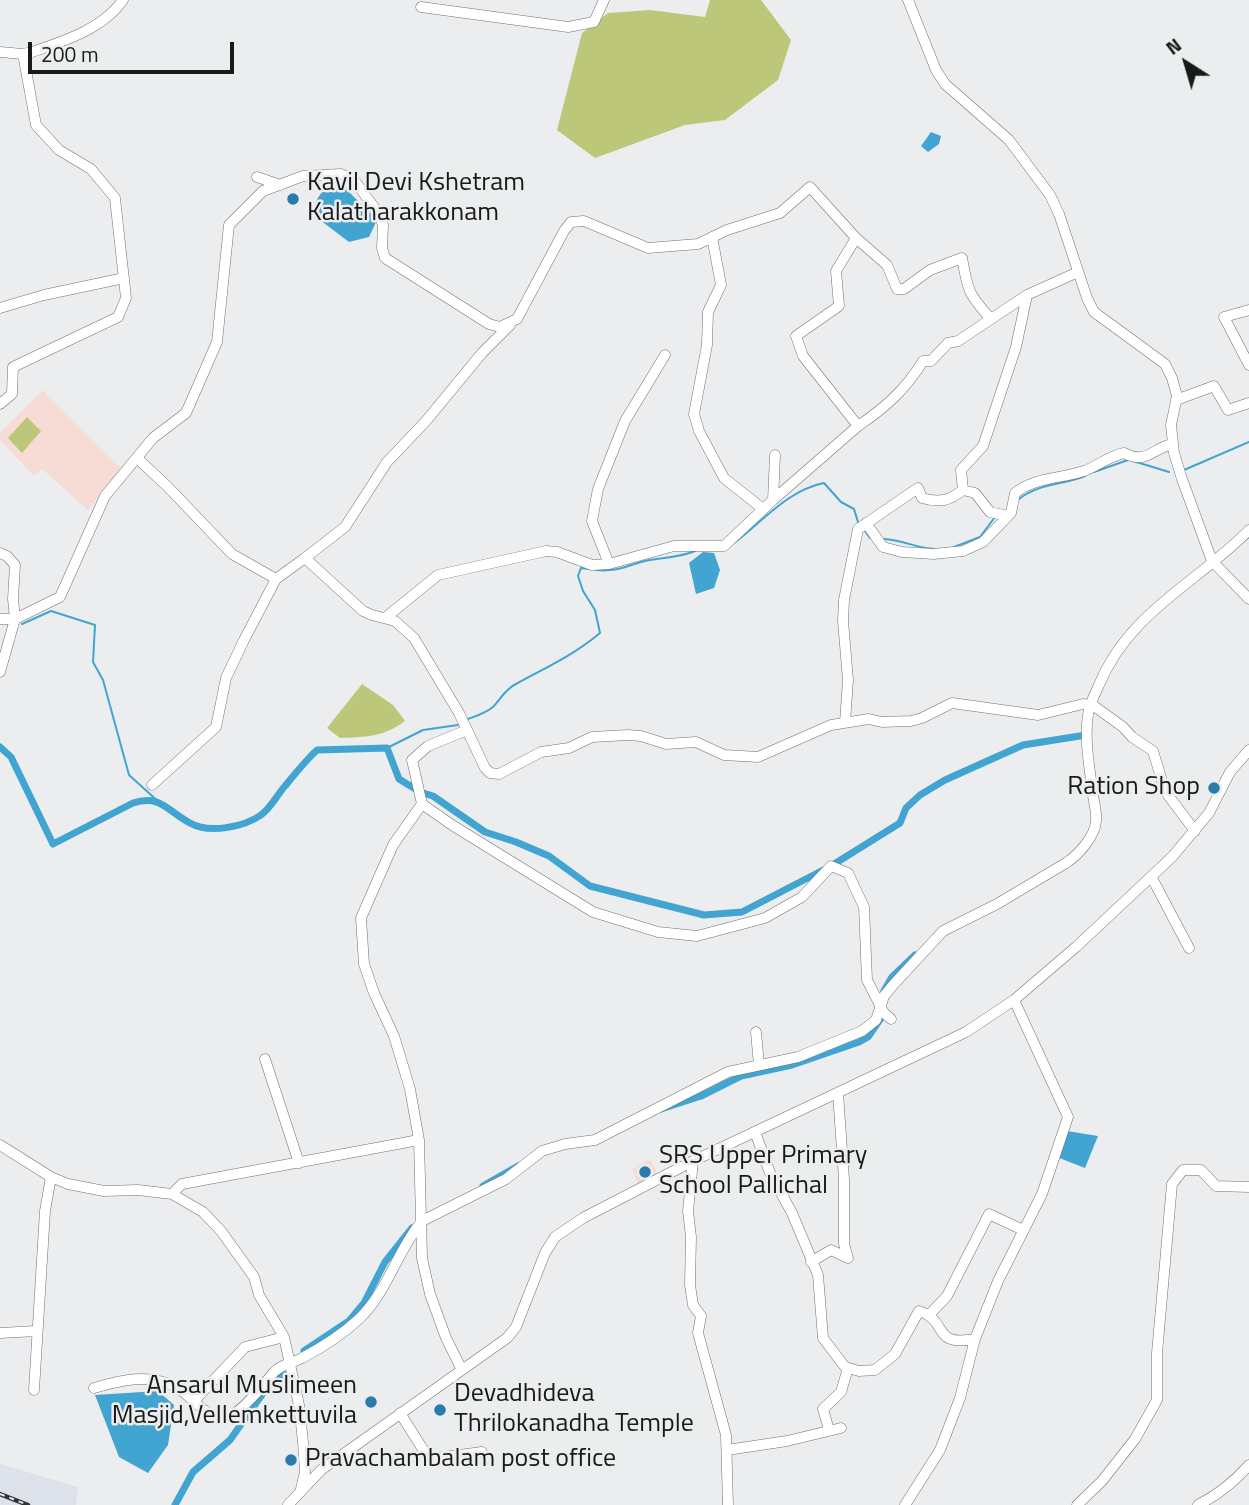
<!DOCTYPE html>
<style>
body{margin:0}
#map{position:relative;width:1249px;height:1505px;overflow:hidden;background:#ebedef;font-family:"Titillium Web",sans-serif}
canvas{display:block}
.north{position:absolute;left:1151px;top:28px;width:70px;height:70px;-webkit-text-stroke:5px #ebedef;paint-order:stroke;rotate:323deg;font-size:19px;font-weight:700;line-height:28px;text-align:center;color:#191a1a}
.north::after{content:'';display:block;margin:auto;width:24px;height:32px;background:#191a1a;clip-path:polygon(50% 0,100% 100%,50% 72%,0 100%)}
.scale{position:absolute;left:28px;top:42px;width:206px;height:32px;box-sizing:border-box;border:4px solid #191a1a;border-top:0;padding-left:9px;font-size:21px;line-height:24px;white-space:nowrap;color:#191a1a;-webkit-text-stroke:5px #ebedef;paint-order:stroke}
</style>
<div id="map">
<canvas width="1249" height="1505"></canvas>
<div class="north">N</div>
<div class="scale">200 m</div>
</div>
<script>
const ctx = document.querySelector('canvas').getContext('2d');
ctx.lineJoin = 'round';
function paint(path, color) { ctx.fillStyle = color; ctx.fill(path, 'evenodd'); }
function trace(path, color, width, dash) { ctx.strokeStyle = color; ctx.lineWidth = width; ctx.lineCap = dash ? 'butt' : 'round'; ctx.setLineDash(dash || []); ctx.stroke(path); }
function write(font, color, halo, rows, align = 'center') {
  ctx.font = font + ' "Titillium Web",sans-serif'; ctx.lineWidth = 5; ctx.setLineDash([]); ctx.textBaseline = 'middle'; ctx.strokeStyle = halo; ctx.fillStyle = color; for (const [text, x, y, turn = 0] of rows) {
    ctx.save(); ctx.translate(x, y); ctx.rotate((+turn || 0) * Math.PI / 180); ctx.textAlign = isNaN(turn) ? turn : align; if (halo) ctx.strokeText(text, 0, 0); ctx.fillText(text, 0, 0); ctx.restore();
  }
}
const built = new Path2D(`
 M0 1464 78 1487 76 1505H0Z`);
const education = new Path2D(`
 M43 390 121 468 88 510 42 469 34 476 0 440V433Z
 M650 1159 658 1174 639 1186 632 1169Z`);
const green = new Path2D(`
 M710 0H761L791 40 778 80 725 120 685 125 595 158 557 130 582 33 608 13 650 10 705 17Z
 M27 417 41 431 22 453 8 438Z
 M362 684 393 705 405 721C384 737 365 737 340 738L327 728Z`);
const water = new Path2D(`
 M931 132 941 136 939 144 928 152 921 146Z
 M339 182 377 220 369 237 349 242 312 214C317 196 322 188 339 182Z
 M703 552 714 553 720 570 714 588 696 594 689 563Z
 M1067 1131 1098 1136 1085 1168 1054 1156Z
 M158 1391 174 1405 168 1445 148 1473 119 1457 95 1395Z`);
const stream = new Path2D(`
 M1133 461 1169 472
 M1184 470 1249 442
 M1094 472 1128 460
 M1019 499C1040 483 1063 485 1085 476
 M865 531 870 538
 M884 539C902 540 917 548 934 549
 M1242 542 1249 537
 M734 543C762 522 788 490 824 483L841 502 854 509 858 522
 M954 547 980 537 995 517
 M596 570C619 572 624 566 645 561 662 557 679 558 695 551
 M22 624 51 611 95 625 93 662 103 680 129 775 160 803
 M468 719C476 716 486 713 493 707 501 699 505 689 516 684 545 668 574 655 600 633L595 610 583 591 578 576 581 568 590 569
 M387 748 423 730 458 725`);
const canal = new Path2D(`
 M0 747 11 757 53 844 133 803C161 794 167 811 190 823 209 834 244 827 261 815 271 808 277 795 285 786 294 775 307 759 317 750L387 748 399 779 417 790
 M423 793 433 796 485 832 516 842 549 856 590 886 704 915 742 912 831 866 900 823 906 808 920 795 945 780 1023 745 1086 735V738
 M884 991 892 977 915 955
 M661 1109 701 1096 741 1076 792 1065 859 1042 868 1037 881 1018
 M483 1186 518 1166
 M304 1351 349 1321 364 1303 385 1262 412 1228
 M175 1505 193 1472 230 1440 266 1389 285 1372`);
const minor = new Path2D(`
 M908 0 936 70 945 84 1009 140 1050 195 1059 214 1087 298 1094 312 1165 364 1172 378 1177 396 1171 425 1174 453 1182 479 1212 561 1249 599
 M421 7 568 27 594 22 604 0
 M0 52 23 54 32 52C64 41 103 29 123 0
 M257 177 280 185
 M712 237 721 285 708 312 707 345 694 414 699 431 724 478 763 509
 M856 238 887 265 897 289H904L930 270 962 258C968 291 968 294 991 319
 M0 308 44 295 124 278
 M1249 310 1224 317 1249 365
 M510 325 482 353 426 421 387 462 345 527 305 558 363 611 372 615 395 621 414 638 459 713 485 768 490 773 499 774 541 752 569 748 592 737 628 735 641 736 666 744 696 742 724 755 758 757 831 725 869 719 882 722 911 721 922 718 952 703 1038 715 1083 704 1094 706 1123 727 1132 737 1153 751 1165 791 1195 831
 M1176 400 1214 386 1228 410 1249 403
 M0 404 12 394 13 367 118 317 126 298 115 198 91 169 59 150 36 125 23 54
 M858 426C885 408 906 389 923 361H931L948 343 958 341 1027 295
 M137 458 168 487 232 554 276 579
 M963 490 961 470 983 446 1016 347 1027 295 1078 272
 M963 490 975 493 990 512 1008 516
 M773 500 775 455
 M866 523 883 547 902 552 934 554 963 551 983 542 1011 513 1015 493C1035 477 1060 479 1084 471 1098 466 1109 456 1124 453 1147 465 1152 448 1173 444
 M0 553 7 556 15 565 13 599 15 619 0 672
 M609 564 592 521 598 489 625 421 665 355
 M0 619H15L60 597 105 496 153 438 186 413 217 342 229 225 263 191 303 176 341 174 354 180 379 214 383 225 382 248 385 258 489 324 500 327 517 319 564 231 571 222 584 221 648 248 698 244 727 230 780 213 810 187 856 238 836 271 839 306 796 336 803 356 858 426 773 500 724 546H674L609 564 592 565 557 552 546 551 438 575 385 618
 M845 722 848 680 843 621 844 600 858 529 918 488 922 498C939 503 949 501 963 490
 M152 785 216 727 226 678 244 640 276 579 305 558
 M422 804 452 825 593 912 658 932 697 936 765 918 802 897 831 866 848 873 864 907 867 980 884 1013 891 1019
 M1152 878 1189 948
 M756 1032 759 1065
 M265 1059 299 1163
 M755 1132 770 1173 792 1213 818 1275 823 1338 845 1367 859 1371 875 1370 895 1354 919 1311C950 1321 930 1347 975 1339
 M0 1145 51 1177 68 1184 104 1191 138 1190 172 1194 203 1212 221 1231 254 1277 259 1295 284 1337 299 1405 303 1442 305 1472 301 1489
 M693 1161 688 1211 691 1237 690 1285 693 1305 701 1316 698 1333 726 1435 728 1505
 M172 1194 182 1184 419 1140
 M811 1262 831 1250 848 1258 844 1244V1179L838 1093
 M930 1314 947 1296 989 1214 1023 1230
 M0 1333 37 1331
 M462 1370 446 1338 430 1294 422 1258 419 1140 410 1089 394 1036 374 993 364 964 361 918 393 845 422 804 412 760 428 746 467 730
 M94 1388C121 1380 149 1373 176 1387 192 1396 204 1417 224 1418 237 1418 266 1382 274 1372 281 1364 293 1363 302 1358 321 1348 343 1334 359 1319 388 1291 397 1251 422 1221L506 1179 542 1151 565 1144 595 1140 728 1072 798 1057 862 1031 876 1020 884 996 894 984 943 931 997 904 1066 863C1078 855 1095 837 1096 821 1097 813 1094 803 1093 795 1090 770 1084 740 1088 715 1089 705 1095 694 1099 685 1129 612 1197 583 1249 530
 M34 1390 45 1211 51 1177
 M193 1402 245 1347 284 1337
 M400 1413 429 1459 482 1452
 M829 1430 823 1409 841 1392 848 1368
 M727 1450 787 1441 841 1428
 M288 1505 321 1470 507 1338 516 1327 545 1253 555 1237 583 1218 693 1161 966 1032 1014 1000 1076 947 1172 857 1209 813 1230 772 1249 750
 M905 1505 940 1450 960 1398 975 1339 998 1281 1042 1194 1068 1117 1014 1000
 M1077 1505 1102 1481 1135 1439 1157 1400V1353L1172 1184 1183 1170H1201L1216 1186 1249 1187
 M1198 1505C1218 1495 1234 1482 1249 1465`);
const rail = new Path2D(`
 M0 1494 28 1505`);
const markers = [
 [293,199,7,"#2a7aab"],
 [1214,788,7,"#2a7aab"],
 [645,1172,7,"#2a7aab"],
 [371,1402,7,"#2a7aab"],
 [440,1410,7,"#2a7aab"],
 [291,1460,7,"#2a7aab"]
];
const poiNames = [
 ["Kavil Devi Kshetram",307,184],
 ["Kalatharakkonam",307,214],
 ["Ration Shop",1200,788,"right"],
 ["SRS Upper Primary",659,1157],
 ["School Pallichal",659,1187],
 ["Ansarul Muslimeen",357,1387,"right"],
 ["Masjid,Vellemkettuvila",357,1417,"right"],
 ["Devadhideva",454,1395],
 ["Thrilokanadha Temple",454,1425],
 ["Pravachambalam post office",305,1460]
];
paint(built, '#dce1ea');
paint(education, '#f6dcd5');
paint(green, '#bdc779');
paint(water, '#42a4d0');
trace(stream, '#42a4d0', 2);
trace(canal, '#42a4d0', 7);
trace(minor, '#6f7072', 11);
trace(minor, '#fff', 10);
trace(rail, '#323333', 4.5);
trace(rail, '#ebedef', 2, [5]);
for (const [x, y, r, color] of markers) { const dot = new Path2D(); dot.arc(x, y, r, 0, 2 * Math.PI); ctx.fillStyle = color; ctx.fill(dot); trace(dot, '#ebedef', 2.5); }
write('26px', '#191a1a', '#ebedef', poiNames, 'left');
</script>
